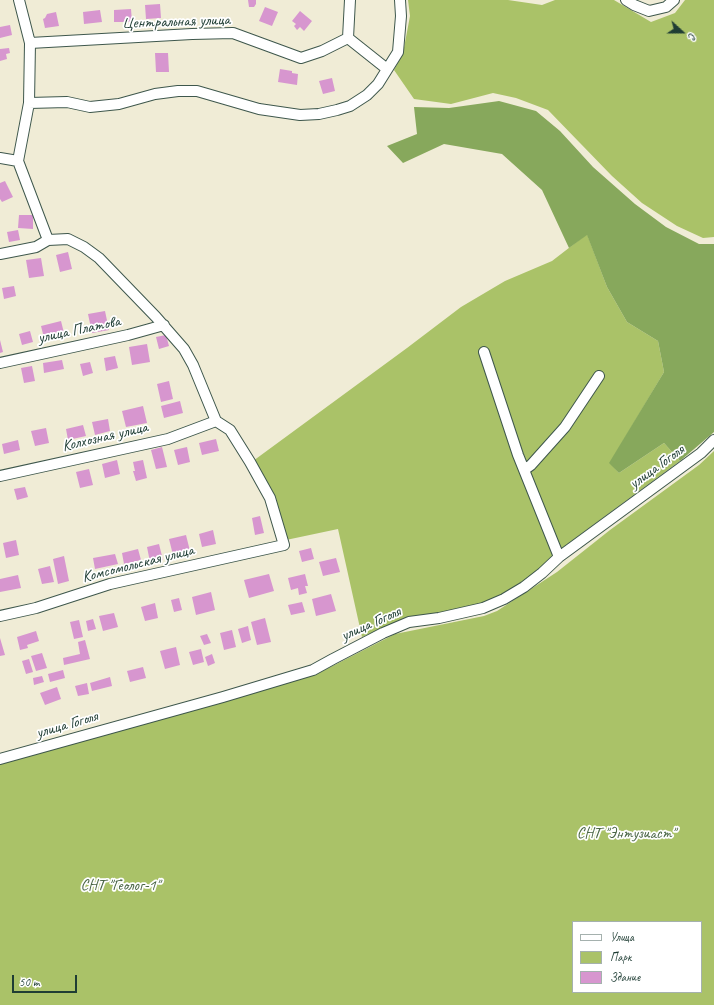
<!DOCTYPE html>
<meta charset="utf-8">
<style>
body{margin:0}
#map{position:relative;width:714px;height:1005px;overflow:hidden;background:#f0ecd6;font-family:Caveat,sans-serif}
canvas{display:block}
.legend{position:absolute;left:572px;top:921px;width:130px;height:72px;box-sizing:border-box;background:#fff;border:1px solid #a5b1ae;margin:0;padding:5px 7px;list-style:none;font-size:12px;color:#1f3d34}
.legend li{display:flex;align-items:center;gap:8px;height:20px}
.legend b{width:20px;border:1px solid #a5b1ae}
.north{position:absolute;left:662px;top:12px;width:40px;height:40px;-webkit-text-stroke:3px #fff;paint-order:stroke;rotate:111deg;font-size:11px;font-weight:700;line-height:16px;text-align:center;color:#1f3d34}
.north::after{content:'';display:block;margin:auto;width:14px;height:18px;background:#1f3d34;clip-path:polygon(50% 0,100% 100%,50% 72%,0 100%)}
.scale{position:absolute;left:12px;top:975px;width:65px;height:18px;box-sizing:border-box;border:2px solid #1f3d34;border-top:0;padding-left:5px;font-size:12px;line-height:14px;white-space:nowrap;color:#1f3d34;-webkit-text-stroke:3px #fff;paint-order:stroke}
</style>
<div id="map">
<canvas width="714" height="1005"></canvas>
<ul class="legend">
<li><b style="height:5px;background:#fff"></b>Улица</li>
<li><b style="height:11px;background:#aac268"></b>Парк</li>
<li><b style="height:11px;background:#d796cf"></b>Здание</li>
</ul>
<div class="north">С</div>
<div class="scale">50 m</div>
</div>
<script>
const ctx = document.querySelector('canvas').getContext('2d');
ctx.lineJoin = 'round';
function paint(path, color) { ctx.fillStyle = color; ctx.fill(path, 'evenodd'); }
function trace(path, color, width, dash) { ctx.strokeStyle = color; ctx.lineWidth = width; ctx.lineCap = dash ? 'butt' : 'round'; ctx.setLineDash(dash || []); ctx.stroke(path); }
function write(font, color, halo, rows, align = 'center') {
  ctx.font = font + ' Caveat,sans-serif'; ctx.lineWidth = 3.5; ctx.setLineDash([]); ctx.textBaseline = 'middle'; ctx.strokeStyle = halo; ctx.fillStyle = color; for (const [text, x, y, turn = 0] of rows) {
    ctx.save(); ctx.translate(x, y); ctx.rotate((+turn || 0) * Math.PI / 180); ctx.textAlign = isNaN(turn) ? turn : align; if (halo) ctx.strokeText(text, 0, 0); ctx.fillText(text, 0, 0); ctx.restore();
  }
}
const green = new Path2D(`
 M408 0H508L542 5 555 0H614L651 22 675 13 685 0H714V237L703 238 677 226 642 203 612 176 548 110 516 98 493 93 451 104 414 99 394 70 403 53 410 16Z
 M587 234 607 287 627 322 658 341 664 372 610 463 619 473 664 443 680 461 562 548 539 570 502 595 482 603 440 613 405 619 362 637 338 529 286 540 253 461 407 348 461 307 505 281 552 261Z
 M714 451V1005H0V763L181 713 317 674 395 634 484 616 497 611 557 572 610 530 699 465ZM573 922H701V992H573Z`);
const forest = new Path2D(`
 M499 101 536 111 560 131 593 167 635 204 666 227 699 244H714V432L680 461 664 443 619 473 609 463 664 372 658 341 627 322 607 287 587 235 569 248 542 190 502 154 444 144 403 163 387 146 417 134 414 107 449 108Z`);
const building = new Path2D(`
 M248 0H256V4L254 7H249Z
 M160 4 161 18 146 19 145 5Z
 M265 7 278 12 272 26 259 21Z
 M131 9 132 22H114V10Z
 M100 10 102 22 84 24 83 12Z
 M300 11 312 21 304 31 300 27 297 30 294 26 296 24 292 21Z
 M56 12 59 26 45 28 43 19 45 18 47 14Z
 M10 25 12 35 0 38V27Z
 M9 48 10 53 6 54 7 59 0 61V49Z
 M155 53H168L169 72H156Z
 M280 69 292 71V73L298 74 297 85 278 82Z
 M332 78 335 91 323 94 319 81Z
 M5 181 13 197 2 202 0 199V183Z
 M19 215H33V229L18 228Z
 M18 230 20 240 9 242 7 232Z
 M68 252 72 269 60 272 56 255Z
 M41 258 44 276 29 278 26 260Z
 M14 286 16 296 4 299 2 288Z
 M105 311 109 330 92 333 88 314Z
 M61 321 65 337 45 342 41 326Z
 M30 331 33 342 22 345 19 334Z
 M166 335 169 346 159 349 156 337Z
 M0 340 3 352 0 353Z
 M147 344 150 362 132 365 129 347Z
 M115 356 118 368 106 371 104 358Z
 M62 360 64 369 44 373 43 363Z
 M90 362 93 373 83 376 80 364Z
 M32 366 35 381 24 383 21 368Z
 M169 381 173 399 161 402 157 384Z
 M180 401 183 413 164 418 161 406Z
 M143 406 147 423 126 427 122 411Z
 M108 419 110 431 95 435 92 422Z
 M83 425 86 436 68 440 66 429Z
 M46 428 49 443 35 446 31 431Z
 M216 439 219 451 202 455 199 443Z
 M18 440 20 450 4 454 2 444Z
 M162 447 167 467 156 469 151 450Z
 M187 447 190 462 178 465 174 450Z
 M117 460 120 474 105 478 102 464Z
 M143 460 147 478 136 481 133 471H135L133 462Z
 M89 469 93 485 80 488 76 472Z
 M25 487 28 497 17 500 14 489Z
 M260 516 264 533 255 535 252 518Z
 M213 530 216 544 202 547 199 534Z
 M186 535 190 551 173 555 169 539Z
 M16 540 19 555 6 558 3 543Z
 M159 544 163 560 150 562 147 547Z
 M311 548 314 559 302 562 299 551Z
 M138 549 141 560 124 564 122 553Z
 M115 554 118 564 95 569 93 558Z
 M64 556 69 581 58 584 53 559Z
 M336 558 340 572 323 576 319 562Z
 M50 566 54 582 42 584 38 569Z
 M269 574 274 591 249 598 244 580Z
 M305 574 308 586H305L307 593 299 595 298 588 291 590 288 578Z
 M18 575 21 588 0 592V579Z
 M211 592 215 610 196 615 192 597Z
 M331 594 336 611 316 616 312 599Z
 M179 598 182 610 174 612 171 600Z
 M302 602 305 612 291 615 288 605Z
 M155 603 158 618 145 621 141 607Z
 M114 613 118 627 103 631 99 616Z
 M265 618 271 642 257 645 251 622Z
 M93 619 96 629 88 631 86 621Z
 M79 620 83 637 74 639 70 622Z
 M248 626 251 640 242 643 238 629Z
 M232 630 236 647 224 650 220 633Z
 M36 631 39 641 27 645 28 648 20 650 17 637Z
 M207 634 211 643 204 645 200 636Z
 M0 638 5 655 0 656Z
 M85 640 90 659 64 665 63 658 80 654 78 642Z
 M176 647 180 665 165 669 160 651Z
 M201 649 204 662 193 665 189 652Z
 M42 653 47 668 36 671 31 656Z
 M212 654 215 663 208 666 205 657Z
 M29 659 33 672 26 674 22 661Z
 M143 667 146 678 130 682 127 671Z
 M63 670 65 678 50 682 48 674Z
 M42 676 44 682 34 685 33 678Z
 M110 677 112 686 92 691 90 683Z
 M87 683 89 694 78 696 75 686Z
 M57 687 61 699 45 705 40 693Z`);
const street = new Path2D(`
 M626 0 634 5 649 11 666 7 674 0
 M348 38 387 69
 M30 43 192 34 233 33 301 58 322 51 348 38 350 0
 M29 103 67 102 90 107 119 104 155 94 178 91H197L259 109 300 115 319 114 337 110 350 106 367 95 378 84 398 52 401 16 400 0
 M0 158 18 161 48 240
 M18 161 29 103 30 43 19 0
 M0 254 36 247 48 240 68 239 84 247 99 258 156 317 184 349 193 365 216 421 230 430 250 462 270 498 284 545 110 584 36 608 0 616
 M484 352 518 455 559 557
 M0 363 128 335 164 325
 M524 470 531 465 565 427 599 376
 M0 476 168 439 216 421
 M0 759 223 697 313 670 333 659 383 633 409 622 439 618 483 608 504 599 524 587 542 573 559 557 701 453 714 440`);
const streetNames = [
 ["Центральная улица",176,22,-2],
 ["улица Платова",79,330,-12],
 ["Колхозная улица",105,437,-13],
 ["улица Гоголя",657,467,-36],
 ["Комсомольская улица",138,564,-14],
 ["улица Гоголя",371,624,-24],
 ["улица Гоголя",67,725,-16]
];
const parkNames = [
 ["СНТ \"Энтузиаст\"",626,834],
 ["СНТ \"Геолог-1\"",120,886]
];
paint(green, '#aac268');
paint(forest, '#87a85c');
paint(building, '#d796cf');
trace(street, '#3e574c', 12);
trace(street, '#fff', 10);
write('16px', '#1f3d34', '#fff', streetNames);
write('16px', '#496544', '#fff', parkNames);
</script>
